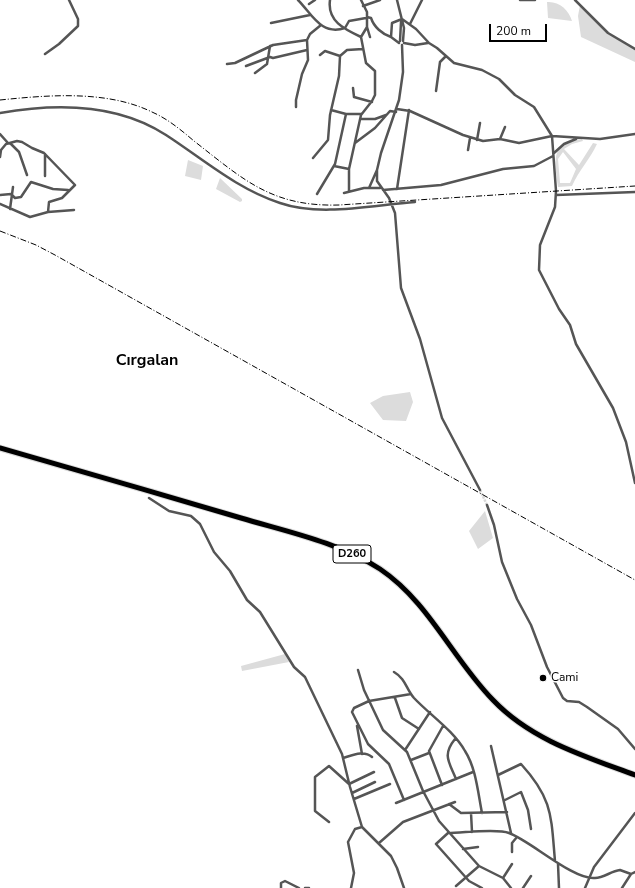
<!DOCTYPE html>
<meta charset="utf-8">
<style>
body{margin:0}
#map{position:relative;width:635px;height:888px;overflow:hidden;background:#fff;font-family:"Nunito Sans",sans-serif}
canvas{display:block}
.scale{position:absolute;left:489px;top:24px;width:58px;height:18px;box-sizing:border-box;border:2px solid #000;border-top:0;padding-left:5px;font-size:12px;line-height:14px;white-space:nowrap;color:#000;-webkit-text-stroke:3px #fff;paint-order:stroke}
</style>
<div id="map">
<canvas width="635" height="888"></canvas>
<div class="scale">200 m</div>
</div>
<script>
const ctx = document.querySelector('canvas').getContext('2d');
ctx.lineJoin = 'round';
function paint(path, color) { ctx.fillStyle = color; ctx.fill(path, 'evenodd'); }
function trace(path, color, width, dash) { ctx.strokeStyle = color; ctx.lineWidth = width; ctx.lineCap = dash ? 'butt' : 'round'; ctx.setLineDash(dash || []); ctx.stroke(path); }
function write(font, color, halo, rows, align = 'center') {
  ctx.font = font + ' "Nunito Sans",sans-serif'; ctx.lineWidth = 3; ctx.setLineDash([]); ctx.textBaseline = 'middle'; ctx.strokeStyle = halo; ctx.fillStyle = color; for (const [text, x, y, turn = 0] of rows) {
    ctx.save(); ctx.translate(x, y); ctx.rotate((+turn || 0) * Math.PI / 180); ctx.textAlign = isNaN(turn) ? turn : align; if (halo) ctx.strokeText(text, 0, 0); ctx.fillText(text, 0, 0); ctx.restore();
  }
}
const green = new Path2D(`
 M547 2C559 1 569 10 572 21L548 18Z
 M580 5 609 34 635 49V62L581 37 578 16Z
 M582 139 583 141 572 144 564 149 579 165 593 143 597 144C590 159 579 170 572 186L558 187C555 163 549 141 582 139ZM563 152 576 169 570 183H560L558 159Z
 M188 160 203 166 201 180 185 176Z
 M220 178 242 199V201L240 202 216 189Z
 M410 392 413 402 406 421 383 420 370 403 383 396Z
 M485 511 493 538 478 549 469 531Z
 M285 654 289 662 242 671 241 666Z`);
const minorTunnel = new Path2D(`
 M480 490 487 505`);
const minor = new Path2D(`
 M298 0C312 14 321 36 345 28L349 21 366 18
 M330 0C327 21 344 29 361 37
 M397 0 404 28 403 41
 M520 0H535
 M575 0 608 33 635 49
 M309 4 315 0
 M363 6 380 0
 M367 17 371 18C374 27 382 34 391 37
 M402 19 416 29 429 43 437 48 454 63 482 70 499 79 515 95 534 107 552 136 556 191 555 207 540 245 539 270 559 309 570 325 576 344 613 408 626 442 635 483
 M271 23 310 15
 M410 24 422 0
 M367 27 370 37
 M400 41 401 22
 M399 43 391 37 392 23 402 19
 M404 43 415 45 428 43
 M402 45 403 72 399 100 381 153 377 170V181L389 198 395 213 401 288 420 339 442 418 480 490
 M45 54 59 44 78 26V19L69 0
 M320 55 325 51 340 56
 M227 64 235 63 273 45 307 40
 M246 66 270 57 273 58 307 50
 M255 73 267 64 270 46
 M353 88 354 97 372 102
 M436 91 440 62 446 56
 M296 107V100L302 74 308 60 307 40 310 34 321 25
 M397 109 410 111 463 135 483 141 500 139 519 143 552 136 600 139 635 134
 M331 110 346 114H361
 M0 113C56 103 117 103 166 135 203 159 237 189 280 203 320 217 373 205 415 202
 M360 119H375L386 115
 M0 134 8 143
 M500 139 505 127
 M477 140 480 123
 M10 143 19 152 27 175
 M355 143 375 128 390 111 396 112
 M468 150 470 138
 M554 153 564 144 576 139
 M45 154V176
 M0 157 1 150 6 144 17 141 22 142 32 148 44 153 75 185 62 198 49 202 48 212
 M313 158 328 140 330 115 339 76 340 56 347 50 363 49
 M334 166 349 169
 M369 188 377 170
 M397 189 409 110
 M383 190 441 185 503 169 534 166 553 156
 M349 191V169L361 115 372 101 375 95V71L366 63 361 37 367 27V12L361 0
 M344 193 364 188H380
 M11 194 15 198 21 197 31 182 53 189 68 190
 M317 194 335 164 346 114
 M0 195 11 194
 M556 195 635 192
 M0 204 30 217 48 212 74 210
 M10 209 13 187
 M149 498 169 511 191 516 200 524 214 552 230 571 247 600 260 612 294 667 305 677 342 754 350 787 362 827 391 856 397 868 404 888
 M487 505 494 525 502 562 517 599 531 625 547 667 563 698 567 701 579 702 587 707 618 729 635 749
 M358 670 364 690 383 730 407 752 423 791 439 821 479 866 503 878 511 888
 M394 672C406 679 406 689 414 698 430 715 453 730 465 751 476 768 478 793 482 813
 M395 698 402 718 419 729
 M357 726 362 754
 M455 739C442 755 449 762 456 779
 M491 746 511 833
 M405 750 430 712
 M343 758C353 755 364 750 372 757
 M411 760 429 753
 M498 775 521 764C553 799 551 816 555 861
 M442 785 429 751 443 726
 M352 793 375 782
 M354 799 390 784
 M404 800 389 764 368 744 352 712 354 708 369 701 411 694
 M505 800 521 792 528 810 531 829
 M396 803 473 772
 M449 804 461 813 507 812
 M471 813 472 832
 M329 822 315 811V777L329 766 349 784 374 772
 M379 843 403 822 455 802
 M463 849 478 847
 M512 852V843L517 837
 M558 864 559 888
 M503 878 512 864
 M456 886 479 866
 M281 888V883L285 881 299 888
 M305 888H309
 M351 888 354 873 348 842 355 829 362 827
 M482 888 469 881 436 844 448 833C463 833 497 828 509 833 531 841 573 880 595 878 604 878 611 871 620 870L631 874
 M523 888 531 876
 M585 888 594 867 635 813
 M622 888 631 874 635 872`);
const highway = new Path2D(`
 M0 448C80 471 161 494 241 518 288 532 338 542 380 569 429 602 452 658 493 700 531 740 584 756 635 775`);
const rail = new Path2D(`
 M0 100C49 95 107 90 152 112 168 119 181 130 194 141 244 180 272 207 339 205L635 186
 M0 231 36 245 55 255 635 580`);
const markers = [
 [543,678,4,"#000"]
];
const shields = [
 [352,554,38]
];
const shieldNames = [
 ["D260",352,554]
];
const poiNames = [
 ["Cami",551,678]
];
const districtNames = [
 ["Cırgalan",147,361]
];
paint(green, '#dcdcdc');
trace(minorTunnel, '#d9d9d9', 2.5, [2.5, 1]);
trace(highway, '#dbdbdb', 7);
trace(minor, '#555', 2.5);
trace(highway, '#000', 5);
trace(rail, '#000', 1, [6, 2, 1, 2]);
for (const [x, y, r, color] of markers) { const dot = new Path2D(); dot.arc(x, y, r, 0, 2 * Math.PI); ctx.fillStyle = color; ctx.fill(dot); trace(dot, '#fff', 1.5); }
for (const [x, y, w] of shields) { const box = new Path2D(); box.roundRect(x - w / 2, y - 9, w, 18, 3); ctx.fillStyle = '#fff'; ctx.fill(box); trace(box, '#000', 1); }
write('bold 11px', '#000', null, shieldNames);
write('12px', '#000', '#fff', poiNames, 'left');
write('bold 16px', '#000', '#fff', districtNames);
</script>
